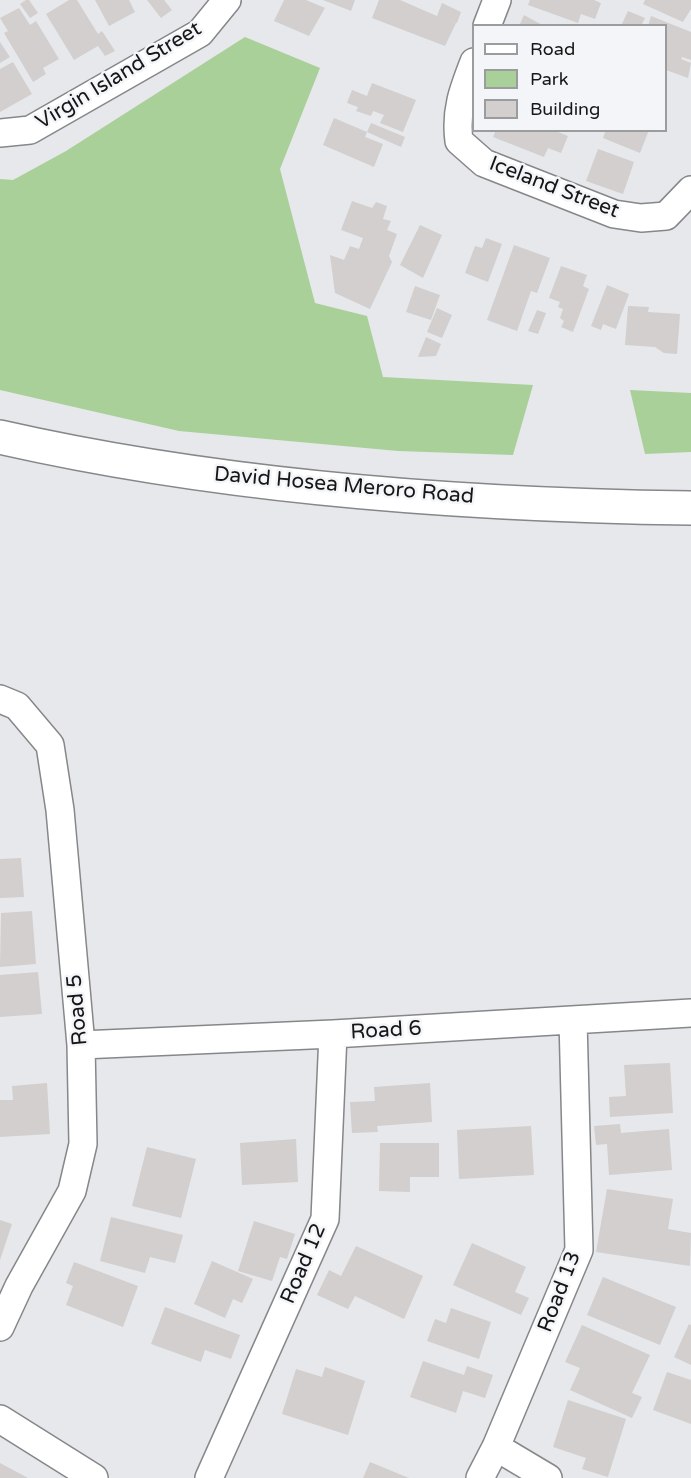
<!DOCTYPE html>
<style>
body{margin:0}
#map{position:relative;width:691px;height:1478px;overflow:hidden;background:#e6e8eb;font-family:"Varela Round",sans-serif}
canvas{display:block}
.legend{position:absolute;left:472px;top:24px;width:195px;height:108px;box-sizing:border-box;background:#f3f5f8;border:2px solid #9a9c9e;margin:0;padding:8px 10px;list-style:none;font-size:18px;color:#151616}
.legend li{display:flex;align-items:center;gap:12px;height:30px}
.legend b{width:30px;border:2px solid #9a9c9e}
</style>
<div id="map">
<canvas width="691" height="1478"></canvas>
<ul class="legend">
<li><b style="height:8px;background:#fff"></b>Road</li>
<li><b style="height:16px;background:#a9d098"></b>Park</li>
<li><b style="height:16px;background:#d2cfce"></b>Building</li>
</ul>
</div>
<script>
const ctx = document.querySelector('canvas').getContext('2d');
ctx.lineJoin = 'round';
function paint(path, color) { ctx.fillStyle = color; ctx.fill(path, 'evenodd'); }
function trace(path, color, width, dash) { ctx.strokeStyle = color; ctx.lineWidth = width; ctx.lineCap = dash ? 'butt' : 'round'; ctx.setLineDash(dash || []); ctx.stroke(path); }
function write(font, color, halo, rows, align = 'center') {
  ctx.font = font + ' "Varela Round",sans-serif'; ctx.lineWidth = 5; ctx.setLineDash([]); ctx.textBaseline = 'middle'; ctx.strokeStyle = halo; ctx.fillStyle = color; for (const [text, x, y, turn = 0] of rows) {
    ctx.save(); ctx.translate(x, y); ctx.rotate((+turn || 0) * Math.PI / 180); ctx.textAlign = isNaN(turn) ? turn : align; if (halo) ctx.strokeText(text, 0, 0); ctx.fillText(text, 0, 0); ctx.restore();
  }
}
const green = new Path2D(`
 M245 37 320 68 280 169 315 303 367 316 383 377 533 385 513 455 398 451 179 431 0 390V179L13 180 66 151Z
 M630 390 691 393V452L645 454Z`);
const building = new Path2D(`
 M26 0H29L38 13 30 18 20 4Z
 M69 0H77L98 34 102 31 115 51 105 56 98 46 74 60 46 14Z
 M95 0H129L135 12 109 26Z
 M147 0H164L172 10 161 18Z
 M284 0H306L325 8 309 36 274 21Z
 M323 0H355L351 11Z
 M379 0H400L437 16 442 3 461 12 457 23 448 20 456 23 445 46 372 18Z
 M530 0H594L601 3 595 19 581 14 578 23 528 5Z
 M645 0H691V9L683 22 643 4Z
 M19 8 30 25 36 21 59 59 43 68 46 74 33 82 4 33 8 31 0 18Z
 M628 11 645 18 641 26H621Z
 M524 15 544 26H519Z
 M651 16 691 32V60L682 57 681 59 691 63 688 78 666 70V26H648Z
 M0 42 10 57 0 63Z
 M13 62 32 94 0 112V69Z
 M372 83 416 100 403 132 380 123 384 115 373 111 371 116 356 111 358 107 347 103 352 90 367 96Z
 M334 118 367 132 365 137 383 144 374 167 323 145Z
 M371 123 405 137 401 147 367 132Z
 M496 130H553L568 136 561 153 548 148 544 157 493 137Z
 M606 130H649L640 153 603 138Z
 M598 149 634 162 623 194 586 181Z
 M352 201 372 208 376 202 387 206 383 219 391 221 387 230 397 234 389 256 392 262 370 309 335 293 330 255 344 260 350 246 359 249 363 238 341 230Z
 M420 225 442 235 423 278 400 265Z
 M486 238 502 244 488 282 465 273 475 246 482 248Z
 M514 245 550 258 537 293 531 291 517 331 487 320Z
 M561 266 587 275 583 286 589 289 573 332 561 327 564 321 560 318 563 309 558 307 560 302 549 298Z
 M607 285 629 294 616 329 603 324 601 330 591 326Z
 M415 286 440 295 431 320 406 312Z
 M628 306 649 307 648 312 680 314 677 354 664 353 655 347 625 345Z
 M437 308 452 315 442 338 427 332Z
 M537 310 546 313 538 334 528 331Z
 M426 337 441 344 436 356 418 357Z
 M21 858 24 897 0 898V859Z
 M32 911 36 964 0 967 1 913Z
 M38 972 42 1014 0 1017V975Z
 M670 1063 673 1113 610 1117 609 1097 626 1096 624 1065Z
 M47 1083 50 1134 0 1137V1100H13L12 1086Z
 M430 1083 432 1122 377 1126 378 1132 352 1133 350 1102 375 1101 374 1087Z
 M620 1124 621 1133 669 1129 672 1170 609 1175 607 1144 596 1145 594 1126Z
 M531 1126 534 1175 459 1179 457 1130Z
 M296 1139 298 1182 242 1185 240 1143Z
 M380 1143H439V1177H410V1192L379 1191Z
 M147 1147 196 1159 181 1218 132 1206Z
 M607 1189 673 1199 668 1229 691 1233 690 1266 596 1252Z
 M111 1217 183 1235 175 1263 150 1257 145 1273 100 1261Z
 M0 1220 12 1224 0 1260Z
 M254 1221 295 1234 287 1259 280 1257 272 1281 238 1271Z
 M472 1243 526 1267 515 1292 529 1298 521 1315 453 1285Z
 M356 1246 423 1276 404 1319 355 1296 348 1309 317 1295 329 1270 341 1276Z
 M212 1261 253 1279 242 1303 233 1299 225 1318 194 1304Z
 M74 1262 138 1286 123 1327 66 1305 73 1286 66 1283Z
 M603 1277 676 1307 660 1345 587 1315Z
 M165 1307 240 1335 231 1359 205 1350 201 1362 151 1344Z
 M451 1308 491 1322 479 1359 427 1341 435 1319 446 1323Z
 M689 1324 691 1325V1365L674 1357Z
 M582 1325 650 1355 632 1393 642 1397 632 1418 570 1390 580 1368 565 1362Z
 M423 1361 464 1375 467 1366 493 1375 485 1398 463 1391 456 1413 410 1397Z
 M325 1367 365 1381 348 1435 282 1414 296 1369 322 1377Z
 M667 1372 691 1380V1424L653 1410Z
 M568 1400 626 1419 608 1477 582 1469 586 1458 553 1447Z
 M370 1462 409 1478H363Z
 M0 1463 28 1478H0Z`);
const street = new Path2D(`
 M487 26 497 0
 M474 62C463 90 455 111 459 141L484 163 614 214 641 218 666 216 691 190
 M0 133 30 130 200 33 227 0
 M0 699 17 706 50 745 60 810 81 1045 83 1144 72 1191 19 1286 0 1327
 M81 1045 333 1034 691 1013
 M0 1419 94 1478
 M496 1447 548 1478
 M209 1478 325 1219 333 1034
 M480 1478 496 1447 579 1250 573 1020`);
const secondary = new Path2D(`
 M0 437C220 487 465 505 691 508`);
const streetNames = [
 ["Virgin Island Street",119,76,-31],
 ["Iceland Street",554,188,21],
 ["David Hosea Meroro Road",344,486,5],
 ["Road 5",78,1010,-95],
 ["Road 6",386,1031,-3],
 ["Road 12",304,1264,-67],
 ["Road 13",560,1292,-69]
];
paint(green, '#a9d098');
paint(building, '#d2cfce');
trace(street, '#858789', 30);
trace(secondary, '#858789', 36);
trace(street, '#fff', 27);
trace(secondary, '#fff', 33);
write('21px', '#151616', '#f3f5f8', streetNames);
</script>
